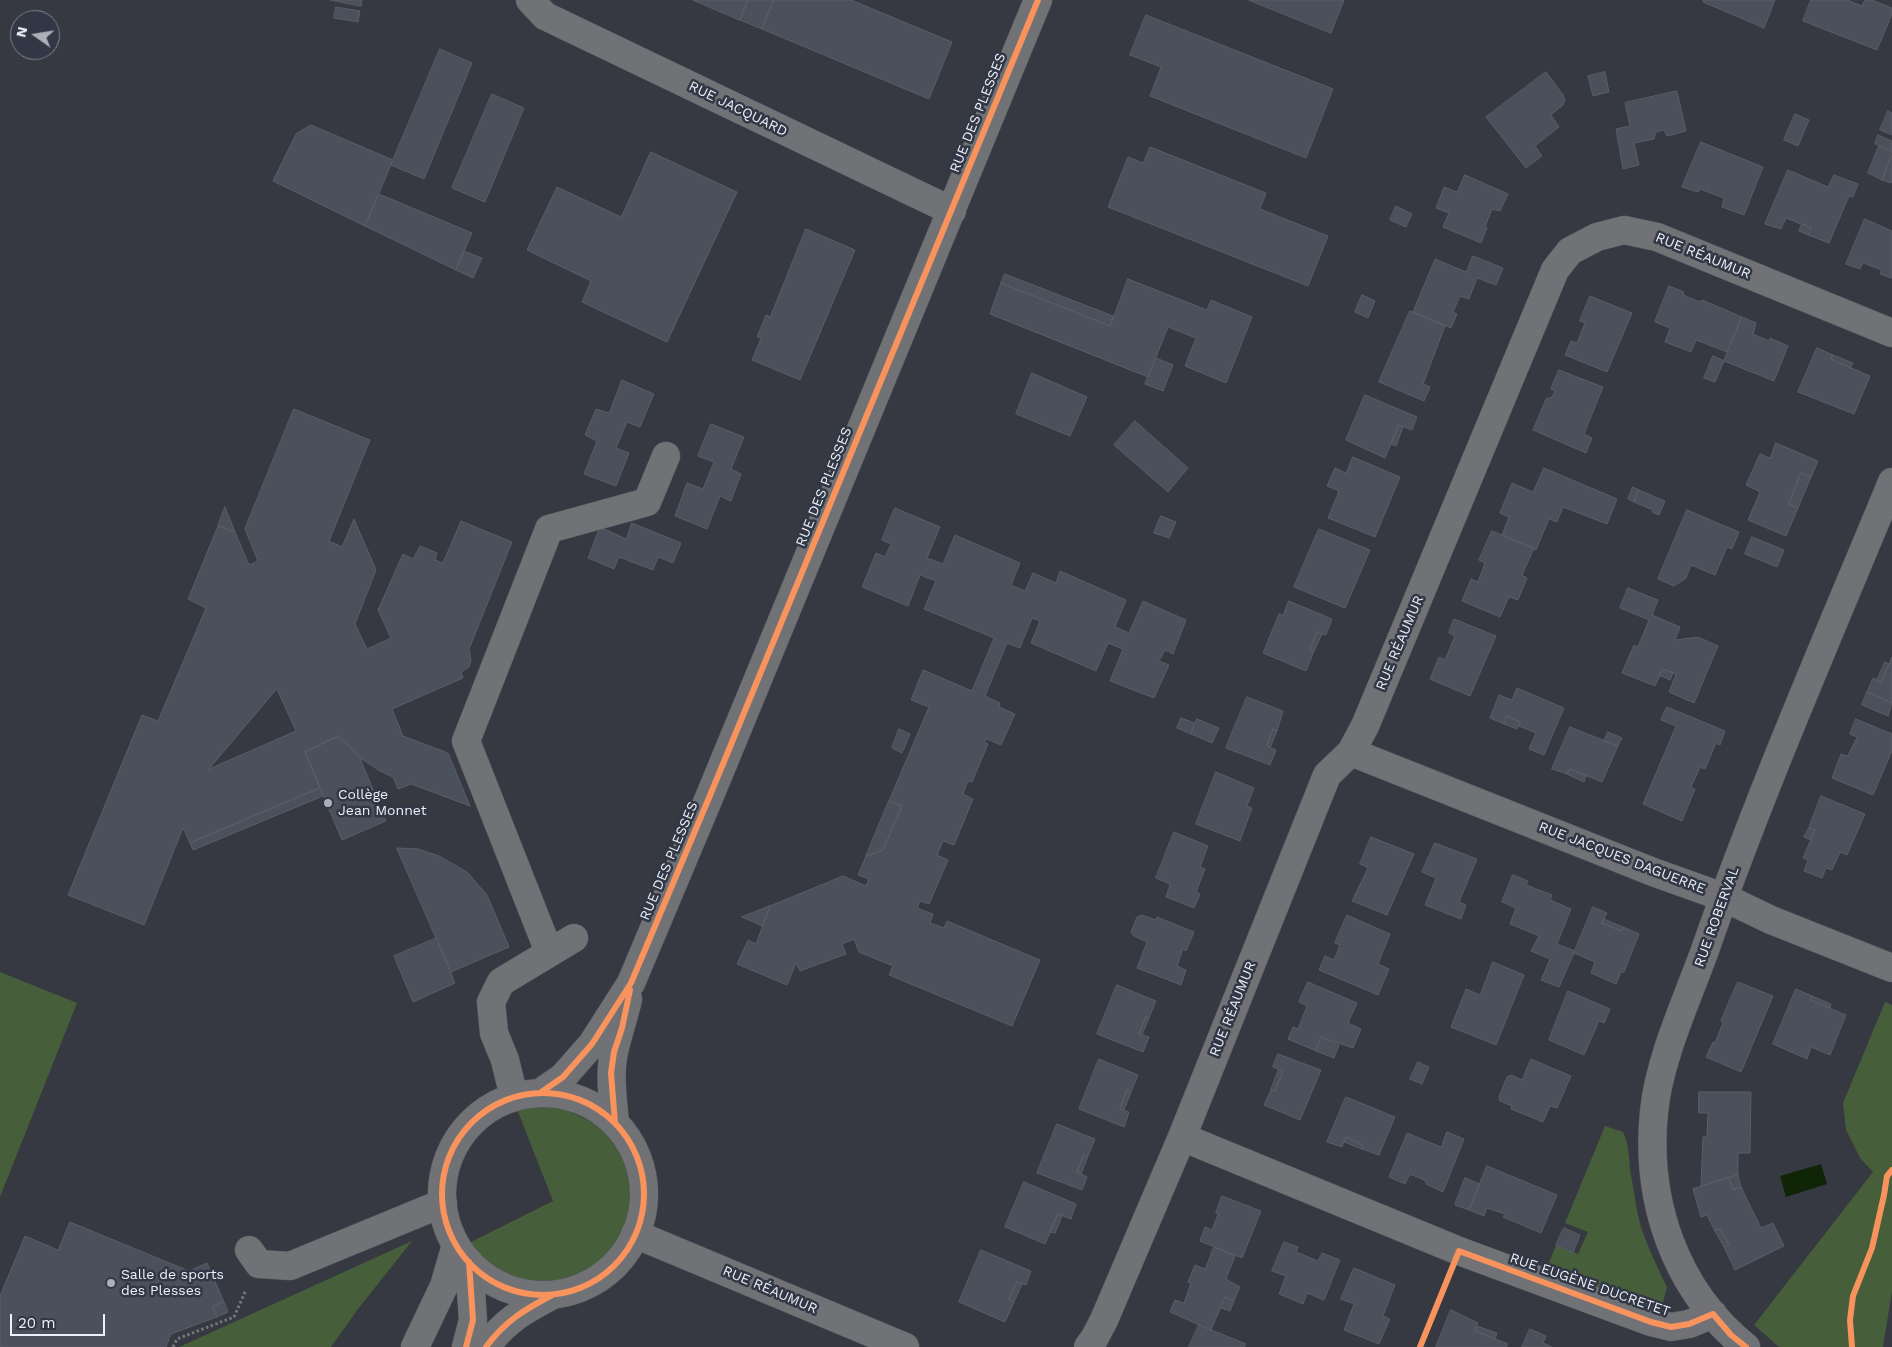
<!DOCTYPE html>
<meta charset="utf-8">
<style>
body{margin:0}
#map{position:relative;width:1892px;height:1347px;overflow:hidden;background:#363941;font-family:"Work Sans",sans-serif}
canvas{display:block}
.north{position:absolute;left:10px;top:10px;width:50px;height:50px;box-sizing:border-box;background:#323745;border:1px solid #7c818d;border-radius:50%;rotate:283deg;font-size:14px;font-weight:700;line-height:20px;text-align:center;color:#ebeff8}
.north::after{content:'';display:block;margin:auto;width:18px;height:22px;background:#acafb8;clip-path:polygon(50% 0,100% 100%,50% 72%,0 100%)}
.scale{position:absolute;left:10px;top:1314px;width:95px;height:22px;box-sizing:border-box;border:2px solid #ebeff8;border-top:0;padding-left:6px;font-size:15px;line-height:18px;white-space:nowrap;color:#ebeff8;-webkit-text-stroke:4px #323745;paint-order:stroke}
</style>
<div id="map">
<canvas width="1892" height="1347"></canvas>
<div class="north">N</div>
<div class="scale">20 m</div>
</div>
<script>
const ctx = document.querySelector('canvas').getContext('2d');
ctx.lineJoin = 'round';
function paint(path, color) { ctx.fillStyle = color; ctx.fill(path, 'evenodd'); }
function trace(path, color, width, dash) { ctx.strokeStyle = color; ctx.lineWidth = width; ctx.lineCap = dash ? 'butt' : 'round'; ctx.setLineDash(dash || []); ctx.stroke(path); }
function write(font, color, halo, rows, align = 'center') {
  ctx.font = font + ' "Work Sans",sans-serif'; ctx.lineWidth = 5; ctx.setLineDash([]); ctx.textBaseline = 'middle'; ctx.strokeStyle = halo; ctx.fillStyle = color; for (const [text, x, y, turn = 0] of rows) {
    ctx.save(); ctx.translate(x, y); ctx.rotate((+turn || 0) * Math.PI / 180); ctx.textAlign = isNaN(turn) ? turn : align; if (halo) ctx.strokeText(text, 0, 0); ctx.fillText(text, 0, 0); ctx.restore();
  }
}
const green = new Path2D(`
 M0 972 77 1003 0 1197Z
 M1885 1002 1892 1005V1291L1883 1347H1779L1754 1325 1873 1172 1860 1158 1846 1130 1843 1103Z
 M541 1106 566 1109 599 1126 620 1151 631 1181 629 1220 612 1250 594 1268 557 1285 516 1280 490 1264 467 1244 553 1201 517 1109Z
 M1605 1126 1623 1132C1631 1148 1628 1164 1632 1181 1635 1197 1637 1215 1642 1230 1649 1250 1658 1269 1667 1287L1661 1310 1654 1314 1547 1268 1556 1245 1578 1254 1588 1232 1565 1223Z
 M412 1241 358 1309 331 1347H179Z`);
const water = new Path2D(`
 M1821 1164 1827 1184 1786 1197 1780 1176Z`);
const building = new Path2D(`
 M331 0H362L361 6Z
 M693 0H748L740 20Z
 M748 0H774L762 29 740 20Z
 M774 0H851L952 42 929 99 762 29Z
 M1249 0H1344L1331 33Z
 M1704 0H1775L1764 28 1703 2Z
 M1811 0H1847L1862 6 1865 0H1872L1892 8V14L1877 50 1803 21Z
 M336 7 360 11 358 22 334 18Z
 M1146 15 1333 89 1306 158 1150 96 1161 67 1130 55Z
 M440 49 472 63 424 179 391 165Z
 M1546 72 1563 95 1565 100 1563 105 1551 115 1559 127 1535 146 1542 156 1526 168 1486 117Z
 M1605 72 1609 92 1593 96 1588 76Z
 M1677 91 1686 131 1667 136 1664 130 1656 132 1654 139 1634 143 1639 165 1623 169 1616 129 1630 126 1625 103Z
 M492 94 524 108 485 202 452 188Z
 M1888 111 1892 113V135L1880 130Z
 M1795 114 1809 120 1798 146 1784 140Z
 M311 125 393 160 365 226 273 181 296 134Z
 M1878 135 1892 141V151L1875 144Z
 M1701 142 1763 167 1744 215 1722 207 1724 198 1700 189 1698 192 1682 187Z
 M1879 146 1892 151 1882 180 1868 173Z
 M1150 147 1266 193 1260 209 1328 236 1308 286 1108 207 1128 157 1143 163Z
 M651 152 737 192 667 342 582 302 591 281 527 250 557 187 621 217Z
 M1892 155V181L1891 183 1882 180Z
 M1788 170 1828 187 1834 175 1858 184 1853 197 1849 196 1829 243 1808 235 1811 228 1786 218 1781 229 1765 224Z
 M1465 175 1508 194 1500 211 1492 209 1485 227 1487 228 1481 243 1443 227 1449 213 1436 208 1444 187 1457 192Z
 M379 194 472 233 456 270 365 226Z
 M1396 206 1412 214 1406 227 1390 220Z
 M1865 219 1892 231V278L1880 274 1882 270 1863 263 1860 269 1846 264Z
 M1802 224 1811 228 1808 235 1799 231Z
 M806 229 855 250 800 380 752 360 761 338 757 337 766 315 770 317Z
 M464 251 482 258 473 278 456 270Z
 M1473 256 1503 268 1496 285 1477 278 1469 299 1460 296 1453 312 1457 314 1451 328 1413 312 1435 259 1466 272Z
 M1005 274 1113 316 1110 326 1001 283Z
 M1128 279 1207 310 1211 300 1252 317 1226 383 1185 366 1196 338 1168 327 1148 377 990 314 1001 283 1110 326Z
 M1669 286 1684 292 1683 295 1700 302 1702 300 1742 317 1727 352 1696 340 1691 352 1665 342 1670 328 1655 322Z
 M1362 295 1375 301 1368 318 1355 312Z
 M1590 296 1632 313 1607 372 1565 355 1571 341 1577 343 1585 323 1580 321Z
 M1410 311 1445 326 1423 384 1430 387 1424 401 1379 382Z
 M1742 317 1756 323 1753 334 1769 341 1770 338 1788 346 1774 381 1724 361Z
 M1817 348 1833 355 1831 359 1870 376 1854 414 1798 392Z
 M1833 355 1853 363 1850 368 1831 359Z
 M1713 356 1724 361 1715 382 1704 378Z
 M1156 358 1173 365 1163 391 1145 384Z
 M1559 370 1603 387 1584 434 1592 438 1586 453 1533 430 1546 399 1552 397 1555 391 1551 389Z
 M1032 373 1087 397 1070 436 1016 414Z
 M622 380 654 394 640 427 627 422 616 448 629 453 616 486 584 474 597 441 585 435 596 409 609 413Z
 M1365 395 1417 417 1412 430 1399 425 1385 458 1346 440Z
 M294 409 370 440 329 541 342 547 354 519 376 570 355 624 367 649 391 638 378 610 403 554 413 559 420 546 437 553 435 560 443 563 461 521 512 542 469 649 471 660 469 667 461 672 463 678 392 709 403 736 448 753 470 806 411 784 398 789 393 777 380 771 360 758 339 736 305 752 320 788 190 843 183 828 144 925 68 895 142 715 158 721 206 608 188 599 218 526 235 532 249 565 258 561 245 529ZM277 689 296 731 209 769Z
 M1135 421 1188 468 1168 492 1114 445Z
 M711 424 744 437 731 469 741 474 731 501 720 496 707 529 675 516 687 483 703 489 714 462 698 456Z
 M1399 425 1403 427 1396 446 1391 444Z
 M1776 443 1818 461 1811 477 1801 473 1789 504 1798 508 1786 536 1748 520 1760 492 1746 485 1760 454 1770 458Z
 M1353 457 1400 477 1375 537 1328 518 1339 491 1327 486 1335 468 1346 473Z
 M1544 468 1617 499 1607 524 1563 507 1557 522 1549 519 1536 550 1502 535 1509 517 1500 513 1512 483 1533 492Z
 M1801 473 1811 477 1798 508 1789 504Z
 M1633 487 1639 490 1634 502 1628 499Z
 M1639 490 1665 501 1659 515 1652 512 1653 510 1634 502Z
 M225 507 235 532 218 526Z
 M895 508 940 527 927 558 943 564 955 535 1020 563 1011 585 1025 591 1033 573 1056 583 1060 571 1126 600 1115 627 1129 633 1143 601 1186 620 1173 654 1165 650 1159 661 1169 665 1154 698 1110 681 1123 649 1108 643 1096 671 1031 643 1040 621 1032 618 1020 648 1007 643 985 696 1000 703 999 707 1015 714 1001 745 987 739 984 741 988 744 972 782 968 781 963 794 973 799 954 845 943 841 937 855 948 860 929 904 920 901 917 908 933 914 930 923 944 928 947 921 1040 960 1012 1026 889 975 893 966 859 952 854 939 842 944 846 954 800 971 796 963 787 985 737 964 748 940 756 944 770 906 843 876 866 886 869 879 858 875 866 856 883 850 902 806 889 801 929 707 911 700 923 670 972 691 994 638 924 609 936 581 920 575 908 606 862 587 876 553 885 557 891 544 882 540Z
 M1687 510 1739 532 1732 549 1727 547 1715 575 1691 565 1686 578 1674 586 1658 579Z
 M1161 516 1176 522 1169 538 1154 533Z
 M632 523 681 543 673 563 658 557 653 570 619 557 614 569 588 558 600 527 626 539Z
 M1319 529 1370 550 1345 608 1294 587Z
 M1492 531 1534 548 1522 575 1527 578 1518 600 1509 597 1500 617 1462 601 1471 579 1478 582 1485 563 1479 560Z
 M1752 537 1784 550 1777 567 1745 554Z
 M1628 588 1658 600 1652 615 1680 627 1675 640 1698 637 1718 646 1694 703 1669 692 1676 674 1663 669 1655 686 1622 673 1634 645 1638 647 1649 620 1620 608Z
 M1289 601 1332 619 1326 635 1317 632 1310 649 1314 651 1306 671 1263 653 1279 614 1283 615Z
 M1454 619 1496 636 1470 696 1430 679 1439 657 1445 660 1455 636 1449 633Z
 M1317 632 1322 634 1314 651 1310 649Z
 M1892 657V703L1867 692 1873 678 1881 682Z
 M1885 662 1889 664 1881 682 1877 680Z
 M1663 669 1673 673 1670 680 1659 675Z
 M1517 688 1564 708 1544 755 1529 749 1536 733 1519 726 1520 722 1507 716 1504 724 1490 718 1499 695 1512 700Z
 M1867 692 1892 703 1888 716 1862 705Z
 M1247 697 1283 711 1277 731 1273 729 1267 746 1276 750 1270 765 1226 748Z
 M1667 707 1725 731 1720 745 1716 743 1705 769 1700 767 1691 787 1695 789 1682 821 1643 804 1676 726 1661 720Z
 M1507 716 1520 722 1517 729 1504 724Z
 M1181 718 1195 723 1191 734 1177 728Z
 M1197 719 1219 728 1212 743 1191 734Z
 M1856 719 1892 734V751L1873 795 1832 778 1841 754 1848 756 1857 737 1850 734Z
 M1570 727 1618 746 1602 782 1570 769 1567 774 1552 769Z
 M899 729 910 734 902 753 892 748Z
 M1273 729 1277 731 1270 748 1267 746Z
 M1608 732 1622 738 1618 746 1604 741Z
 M339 736 360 758 386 821 342 840 305 752Z
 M1570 769 1586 776 1584 782 1567 774Z
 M1216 772 1254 788 1247 806 1252 808 1240 841 1196 824Z
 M320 788 323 796 193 850 190 843Z
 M1821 796 1865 814 1847 855 1840 852 1832 870 1826 868 1822 878 1804 871 1808 860 1803 858 1815 830 1809 828Z
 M889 801 902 806 883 850 866 856Z
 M1809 828 1815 830 1811 840 1804 837Z
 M1174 832 1208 846 1200 867 1205 869 1196 892 1200 894 1194 908 1166 897 1170 884 1156 878Z
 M1371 837 1414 854 1387 915 1352 901 1368 868 1360 864Z
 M1435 843 1477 859 1459 902 1466 905 1461 919 1425 905 1436 878 1422 872Z
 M397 848 418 849 439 856 467 872 487 895 509 947 451 972Z
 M1513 875 1528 881 1526 885 1552 895 1550 900 1571 909 1557 944 1575 951 1559 987 1541 980 1550 959 1531 951 1539 936 1510 924 1516 908 1502 902Z
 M770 906 762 926 742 917Z
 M1593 907 1607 913 1602 923 1622 931 1623 927 1639 934 1624 972H1621L1616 984 1591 973 1595 962 1574 953Z
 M1142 915 1156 920 1157 917 1194 932 1186 951 1183 949 1177 966 1186 970 1181 985 1137 968 1147 942 1134 936 1131 932 1137 917Z
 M1347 915 1390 934 1378 964 1389 969 1378 995 1319 970 1325 956 1334 960 1340 945 1335 943Z
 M1604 919 1623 927 1622 931 1602 923Z
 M437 938 455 983 413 1002 394 956Z
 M1493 962 1524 975 1496 1045 1451 1027 1466 989 1480 995Z
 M1308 982 1357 1003 1348 1023 1361 1029 1353 1048 1321 1037 1316 1051 1288 1039 1293 1027 1298 1029 1307 1006 1299 1002Z
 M1738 982 1773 996 1741 1072 1706 1057 1713 1042 1715 1043 1723 1023 1721 1021Z
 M1117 985 1156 1001 1149 1018 1146 1016 1139 1034 1149 1037 1143 1052 1097 1034Z
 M1796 989 1812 996 1810 1000 1846 1015 1830 1055 1811 1047 1807 1059 1773 1044Z
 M1568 991 1610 1009 1604 1023 1599 1021 1584 1055 1549 1040Z
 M1812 996 1831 1004 1830 1008 1810 1000Z
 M1146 1016 1149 1018 1142 1035 1139 1034Z
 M1321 1037 1339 1045 1334 1058 1316 1051Z
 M1278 1054 1321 1070 1300 1120 1264 1105 1271 1090 1275 1091 1283 1071 1273 1067Z
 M1099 1059 1138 1075 1131 1092 1127 1090 1120 1109 1129 1112 1124 1127 1079 1109Z
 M1531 1059 1571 1076 1557 1108 1550 1106 1543 1122 1511 1109 1512 1106 1500 1101 1499 1097 1507 1077 1511 1075 1522 1080Z
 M1418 1062 1429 1067 1422 1084 1410 1079Z
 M1279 1069 1283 1071 1275 1091 1271 1090Z
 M1127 1090 1131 1092 1124 1110 1120 1109Z
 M1699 1092H1751L1750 1153H1738V1175L1701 1186 1703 1137 1707 1136 1708 1113H1699Z
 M1346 1097 1395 1117 1379 1155 1362 1149 1363 1145 1346 1137 1342 1147 1327 1142Z
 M1057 1124 1095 1139 1088 1156 1084 1155 1077 1172 1087 1177 1082 1190 1037 1173Z
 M1447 1132 1464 1139 1443 1192 1426 1184V1181L1410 1174 1405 1184 1389 1177 1407 1133 1441 1147Z
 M1346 1137 1363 1145 1362 1149 1344 1142Z
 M1084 1155 1088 1156 1081 1174 1077 1172Z
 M1487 1166 1557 1195 1541 1233 1503 1217 1505 1214 1487 1208 1484 1216 1469 1210Z
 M1738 1175 1741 1187 1733 1190 1729 1178Z
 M1465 1178 1480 1184 1469 1210 1455 1205Z
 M1729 1178 1733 1190 1741 1187 1761 1228 1773 1223 1784 1246 1735 1270 1724 1247 1729 1245 1720 1229 1715 1231 1707 1215 1701 1217 1693 1189Z
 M1024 1182 1076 1204 1071 1219 1058 1214 1045 1244 1005 1227Z
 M1222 1196 1261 1211 1242 1258 1200 1241 1205 1227 1212 1230 1218 1214 1216 1213Z
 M1058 1214 1062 1216 1055 1233 1050 1232Z
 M70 1222 189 1271 207 1263 224 1302 213 1306 217 1317 171 1334 166 1347H0V1296L25 1236 58 1250Z
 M1564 1228 1580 1235 1573 1253 1556 1245Z
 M1720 1229 1729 1245 1724 1247 1715 1231Z
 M1284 1242 1298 1247 1296 1252 1318 1261 1322 1253 1340 1260 1324 1300 1307 1293 1303 1304 1279 1294 1286 1276 1272 1271Z
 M1214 1247 1235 1256 1226 1279 1240 1287 1234 1301 1225 1297 1211 1330 1170 1312 1175 1300 1184 1303 1191 1283 1188 1282 1195 1265 1205 1269Z
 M981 1250 1031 1271 1026 1285 1017 1282 1009 1300 1014 1302 1005 1322 959 1302Z
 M1354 1268 1395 1285 1383 1316 1390 1319 1379 1344 1344 1330 1354 1304 1341 1299Z
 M1017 1282 1022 1284 1014 1302 1009 1300Z
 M1225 1297 1234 1301 1230 1311 1221 1308Z
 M224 1302 228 1312 217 1317 213 1306Z
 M1451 1310 1478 1323 1475 1331 1508 1344 1506 1347H1436Z
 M1199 1325 1246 1344 1244 1347H1189Z
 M1477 1326 1497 1333 1495 1339 1475 1331Z
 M1530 1329 1546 1336 1543 1343 1552 1347H1522Z`);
const path = new Path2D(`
 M173 1347 177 1339 234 1317 246 1290
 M1420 1347 1448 1278
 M1852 1347 1850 1320 1853 1296 1872 1248 1884 1195 1887 1176 1892 1170`);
const minor = new Path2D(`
 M530 0 545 16 952 211
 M1351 752 1653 872 1723 897 1771 920 1892 968
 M549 952 466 741 549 529 647 502 666 456
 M540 1093 563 1077 592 1044 631 983 711 793 1038 0
 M442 1194a101 101 0 1 1 202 0a101 101 0 1 1-202 0Z
 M514 1097 505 1060 494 1033 491 1002 501 982 574 938
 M615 1123C613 1100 609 1075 614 1052 618 1034 624 1017 628 999
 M1182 1137 1459 1251 1651 1322 1671 1327 1689 1324 1713 1314
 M635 1234 905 1347
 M249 1250 259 1264 290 1266 443 1203
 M415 1347 444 1286 456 1245
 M466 1347 473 1320 469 1262
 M486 1347C505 1320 525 1310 553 1295
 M1088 1347 1094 1339 1104 1320 1182 1137 1327 775 1351 752 1365 726 1555 270 1570 251 1597 237 1624 230 1657 237 1892 333
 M1746 1347C1675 1290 1645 1201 1654 1112 1659 1059 1687 1000 1705 950 1760 792 1828 637 1892 482`);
const cycleway = new Path2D(`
 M540 1093 563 1077 592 1044 631 983 711 793 1038 0
 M442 1194a101 101 0 1 1 202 0a101 101 0 1 1-202 0Z
 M615 1123 611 1073 614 1052 622 1028 630 990
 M466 1347 473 1320 469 1262
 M486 1347C505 1321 524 1310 552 1295
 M1420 1347 1459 1251 1651 1322 1671 1327 1689 1324 1713 1314 1731 1335 1746 1347
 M1852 1347 1850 1320 1853 1296 1872 1248 1884 1195 1887 1176 1892 1170`);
const markers = [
 [328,803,5,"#acafb8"],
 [111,1283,5,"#acafb8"]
];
const streetNames = [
 ["RUE JACQUARD",738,109,26],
 ["RUE DES PLESSES",978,113,-68],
 ["RUE RÉAUMUR",1703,256,22],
 ["RUE DES PLESSES",824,487,-68],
 ["RUE RÉAUMUR",1400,643,-67],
 ["RUE JACQUES DAGUERRE",1622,858,21],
 ["RUE DES PLESSES",669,861,-67],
 ["RUE ROBERVAL",1717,917,-70],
 ["RUE RÉAUMUR",1233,1009,-68],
 ["RUE EUGÈNE DUCRETET",1590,1285,19],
 ["RUE RÉAUMUR",770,1290,23]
];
const poiNames = [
 ["Collège",338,795],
 ["Jean Monnet",338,811],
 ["Salle de sports",121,1275],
 ["des Plesses",121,1291]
];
paint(green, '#465e3a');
paint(water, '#102506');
paint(building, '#4b505d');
trace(building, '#5a5d64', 1);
trace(minor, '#54575d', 29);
trace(path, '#74767a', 3, [2.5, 2.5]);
trace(minor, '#717276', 28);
trace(cycleway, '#f8935d', 6);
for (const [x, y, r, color] of markers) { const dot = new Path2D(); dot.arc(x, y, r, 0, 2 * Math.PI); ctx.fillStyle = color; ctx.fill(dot); trace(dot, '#323745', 2); }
write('14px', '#ebeff8', '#323745', streetNames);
write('14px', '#ebeff8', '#323745', poiNames, 'left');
</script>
